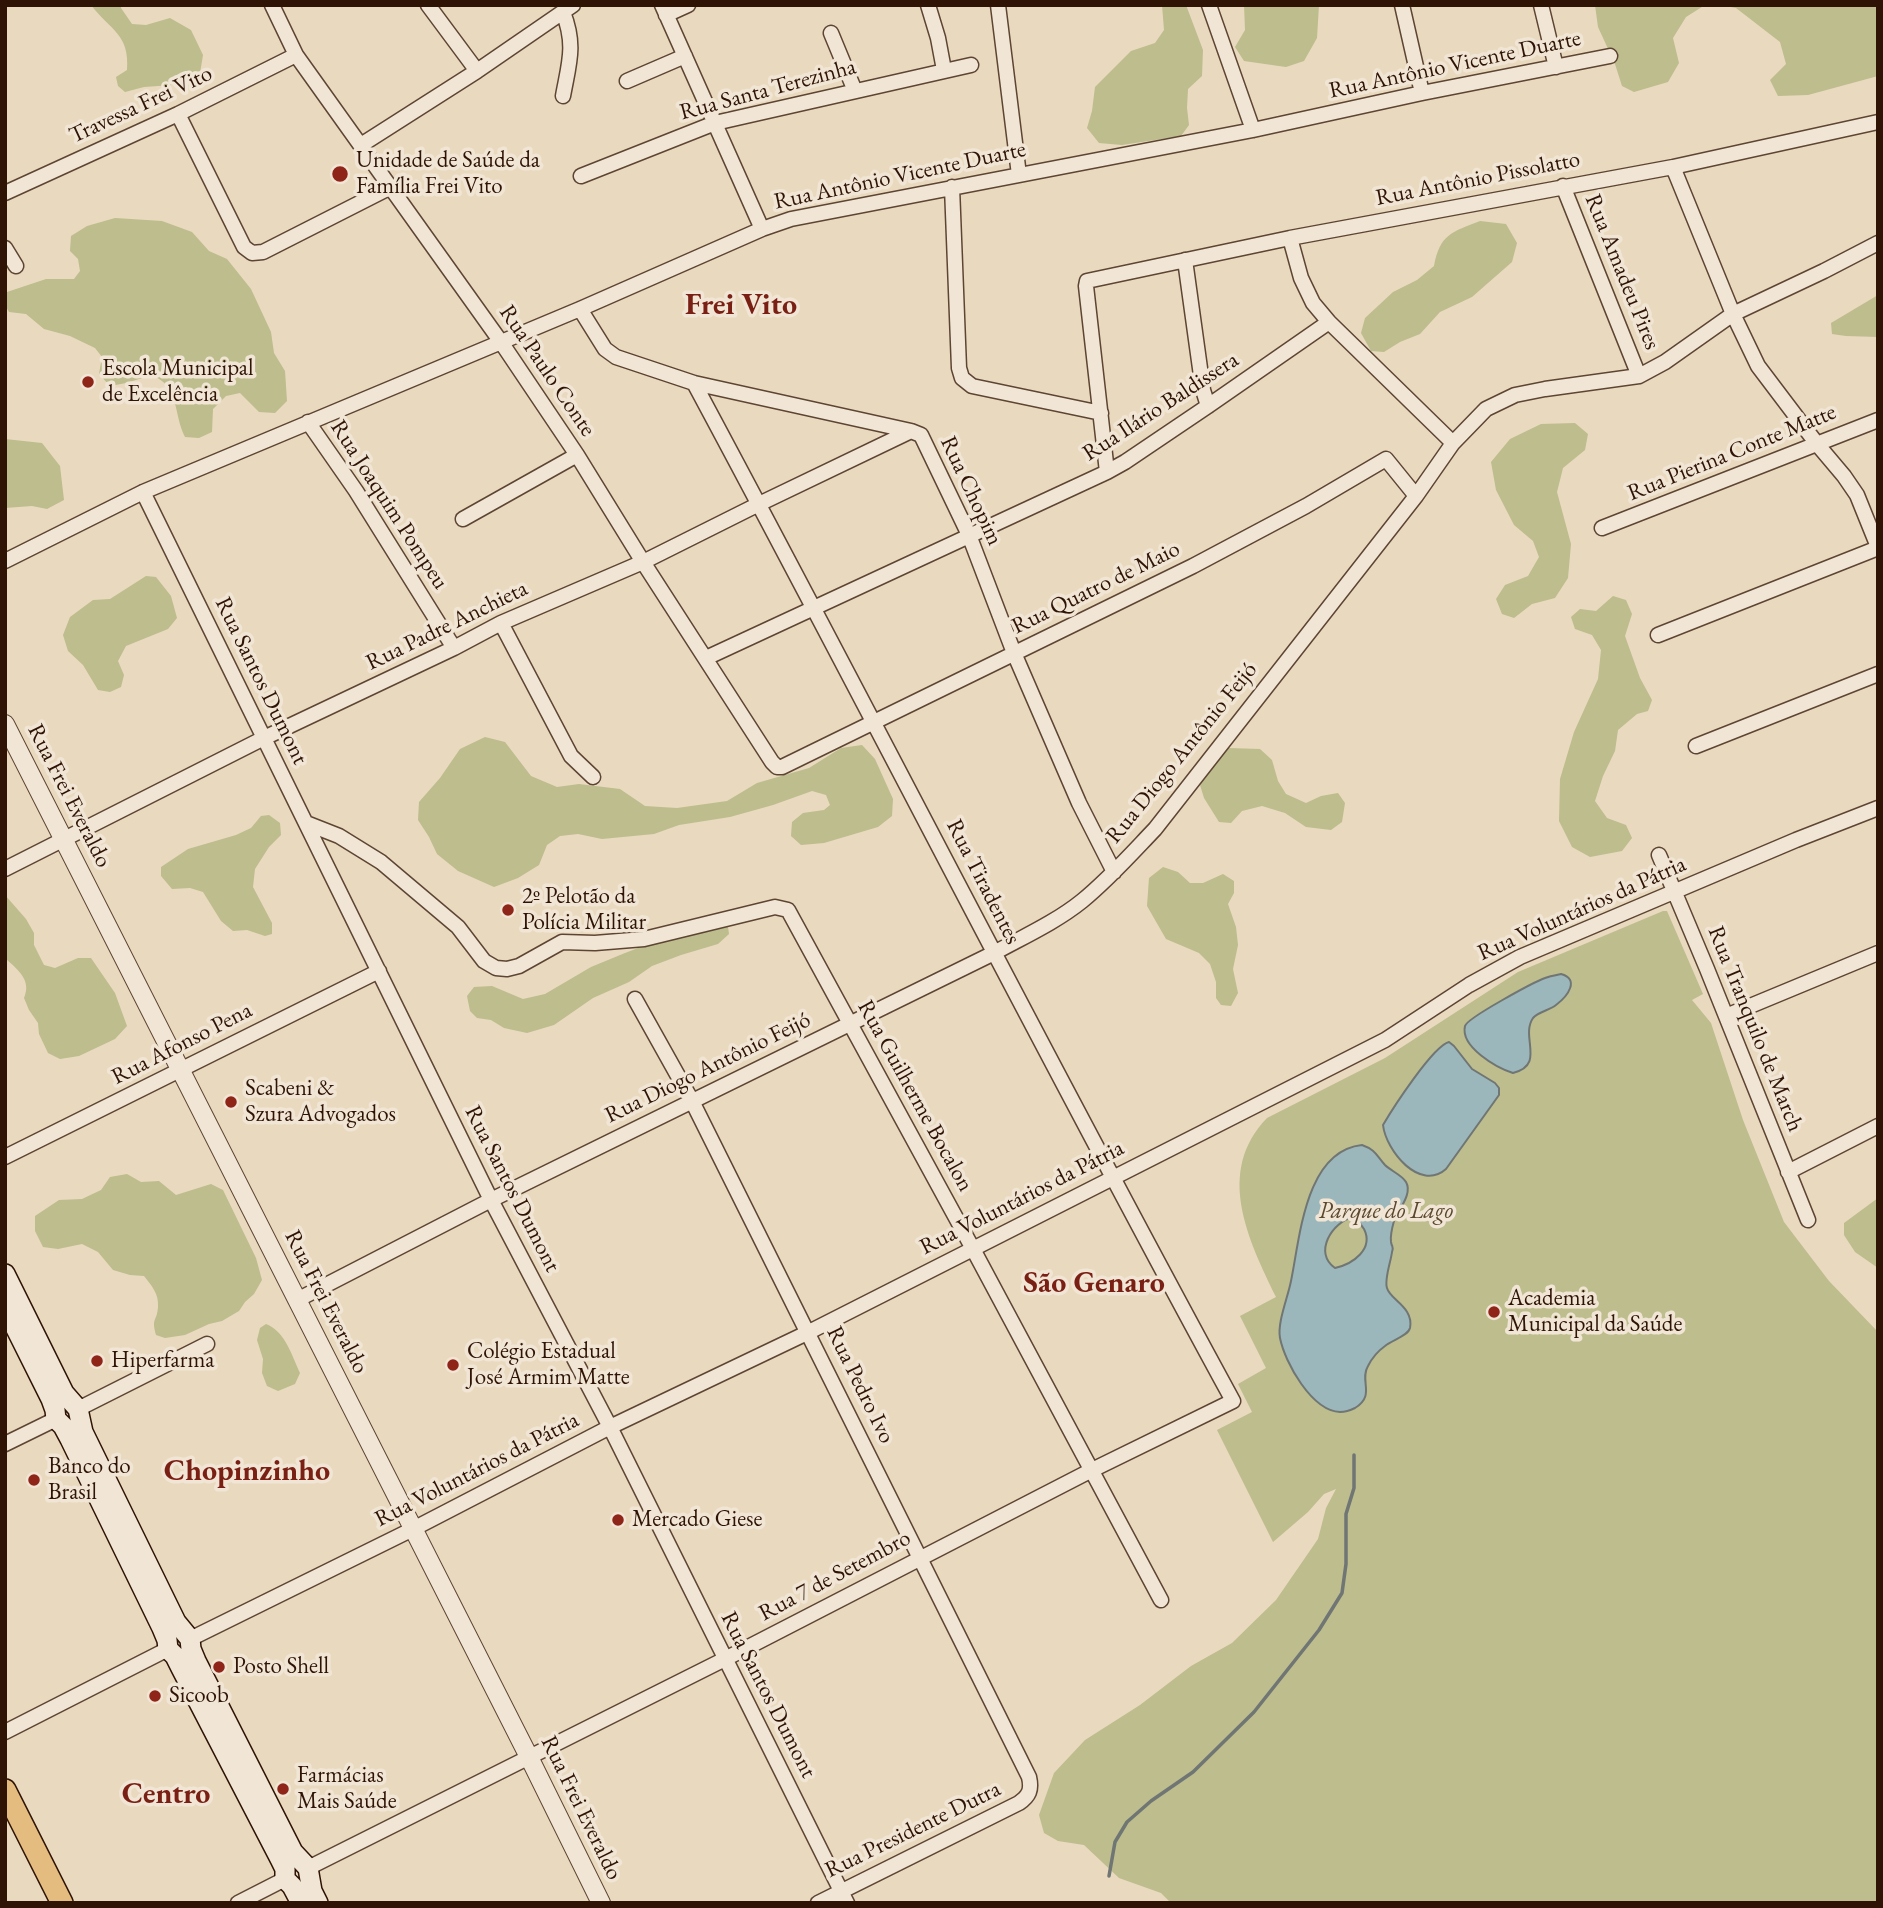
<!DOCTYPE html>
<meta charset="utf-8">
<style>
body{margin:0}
#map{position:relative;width:1883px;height:1908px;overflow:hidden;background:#e9d9be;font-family:"EB Garamond",serif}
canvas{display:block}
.frame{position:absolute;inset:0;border:7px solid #2f1405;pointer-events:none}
</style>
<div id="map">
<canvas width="1883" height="1908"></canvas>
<div class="frame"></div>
</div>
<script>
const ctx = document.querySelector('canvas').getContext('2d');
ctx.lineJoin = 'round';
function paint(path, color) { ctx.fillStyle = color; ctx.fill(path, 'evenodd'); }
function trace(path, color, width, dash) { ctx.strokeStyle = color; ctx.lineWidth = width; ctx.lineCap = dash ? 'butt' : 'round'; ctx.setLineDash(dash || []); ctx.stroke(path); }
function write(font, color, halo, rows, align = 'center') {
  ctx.font = font + ' "EB Garamond",serif'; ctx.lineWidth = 7; ctx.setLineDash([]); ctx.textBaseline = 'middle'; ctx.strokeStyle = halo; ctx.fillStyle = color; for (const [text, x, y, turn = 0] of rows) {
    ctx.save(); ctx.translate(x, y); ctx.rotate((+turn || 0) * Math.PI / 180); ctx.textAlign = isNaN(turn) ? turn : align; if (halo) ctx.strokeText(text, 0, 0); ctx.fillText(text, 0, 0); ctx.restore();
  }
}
const green = new Path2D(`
 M91 5H121V8L132 24 146 25 170 18 191 30 203 55 200 73 172 85 144 87 125 92 118 86 116 77 127 70C130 34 110 30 91 5Z
 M1162 5H1186L1203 50 1202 76 1188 89 1187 108 1189 125 1181 136 1122 145 1099 143 1087 128 1092 111 1095 87 1131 51 1155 43 1164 30Z
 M1244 5H1319L1317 38 1304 61 1286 67 1244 61 1235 47 1245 30Z
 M1595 5H1705L1686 17 1673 38 1679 63 1668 82 1634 92 1622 86 1615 64 1598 27Z
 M1720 5H1878V76L1808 95 1778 96 1770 80 1786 64 1780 42 1736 8Z
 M115 218 162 221 192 232 209 251 227 259 251 289 271 332 274 353 285 371 287 401 275 413 259 412 240 393 226 396 213 409 212 432 199 438 185 437C173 413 180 387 152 375L126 383 110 386 99 374 102 357 95 348 70 336 44 329 26 314 9 312 5 305 7 292 46 279H74L80 271 78 259 70 251 71 236 87 226Z
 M1480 221 1506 224 1517 243 1512 262 1472 297 1440 312 1420 334 1400 342 1384 352 1371 351 1361 333 1365 318 1393 292 1417 280 1434 266C1440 234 1452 232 1480 221Z
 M1878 295V337L1846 336 1832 334 1831 323Z
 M1575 423 1588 434 1585 450 1563 468 1557 492 1571 544 1568 578 1555 598 1532 604 1514 618 1502 614 1496 599 1505 585 1528 576 1539 557 1533 541 1514 525 1496 490 1491 462 1510 439 1541 424Z
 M5 439 42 443 60 466 64 500 47 509 32 506 5 508Z
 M146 576 156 577 171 596 177 618 168 629 126 646 118 661 124 675 121 687 110 692 98 690 83 665 68 651 63 635 70 617 93 600 110 599Z
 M1613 596 1626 600 1632 614 1625 636 1640 678 1652 700 1648 711 1637 714 1618 730 1615 751 1603 776 1595 801 1607 818 1626 825 1632 838 1622 851 1590 857 1572 847 1559 821 1560 779 1574 732 1598 679 1601 650 1592 635 1575 629 1571 617 1580 609 1596 611Z
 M485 737 505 742 531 776 557 787 579 784 620 789 645 806 677 808 727 801 757 783 809 768 841 748 862 745 875 759 893 799 892 816 878 827 824 843 801 845 791 836 792 822 803 813 824 810 830 805 826 795 812 791 773 805 730 817 679 825 654 834 602 839 578 834 560 836 547 845 539 865 518 878 494 887 458 871 437 854 429 837 418 820 419 802 440 778 460 749Z
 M1228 748 1260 749 1272 760 1278 781 1286 794 1306 803 1321 796 1338 793 1345 803 1342 822 1331 830 1306 827 1285 813 1262 806 1242 811 1231 823 1219 822 1204 798 1200 785 1215 759Z
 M269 815 280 823 281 835 269 847 255 869 253 887 272 923V934L265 936 247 930 233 931 221 921 203 892 190 888 172 889 161 876V867L188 849 236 835 251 828 261 816Z
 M1163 867 1178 872 1190 883H1203L1223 874 1234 881V893L1228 904 1236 927 1238 945 1233 969 1238 993 1231 1006 1221 1005 1216 998V982L1210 964 1199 953 1166 939 1147 906 1149 878Z
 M5 895 26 919 34 933V945L44 965 55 968 78 958H91L115 993 127 1026 115 1039 79 1056 60 1059 48 1053 39 1034 38 1023 29 1010 24 998C32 980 18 970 5 958Z
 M1663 911H1667L1703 994 1692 1000 1711 1023 1743 1120 1784 1222 1829 1281 1878 1332V1903H1171L1161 1893 1119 1878 1084 1845 1058 1841 1044 1833 1039 1815 1054 1773 1085 1740 1140 1705 1191 1666 1232 1643 1276 1600 1318 1539 1326 1508 1336 1489 1324 1494 1308 1512 1273 1542 1217 1430 1252 1412 1238 1384 1266 1368 1240 1316 1276 1297C1248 1239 1215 1172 1267 1118L1385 1058 1518 972Z
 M717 925 728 927 729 934 718 944 681 955 652 966 629 982 593 998 554 1025 527 1033 504 1028 491 1020 477 1018 470 1011 467 996 474 987 492 986 523 999 545 994 591 967 625 953 670 936Z
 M127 1174 141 1182 159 1181 176 1195 211 1184 223 1190 256 1258 262 1280 254 1294 245 1302 239 1311 222 1321 209 1324 185 1335 165 1338 156 1335C151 1317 157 1322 158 1307 159 1294 152 1286 144 1276L130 1275 113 1270 98 1252 82 1244 58 1249 43 1247 35 1231V1216L59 1200 82 1199 101 1190 110 1177Z
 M1878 1198V1268L1855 1252 1844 1235V1223Z
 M266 1324C285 1331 292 1356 300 1373L295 1384 278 1391 267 1386 262 1373 263 1359 257 1340 260 1328Z`);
const water = new Path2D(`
 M1561 974C1580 979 1568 996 1556 1005 1550 1010 1538 1012 1533 1018 1520 1037 1546 1065 1513 1073 1497 1068 1460 1047 1465 1026 1467 1018 1534 982 1545 978 1550 976 1556 975 1561 974Z
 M1449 1042 1454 1046 1472 1069 1495 1083 1499 1088V1095L1446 1169C1420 1192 1386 1151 1383 1125 1393 1108 1433 1046 1449 1042Z
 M1362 1145C1376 1150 1376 1155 1385 1165 1391 1171 1402 1175 1406 1182 1413 1194 1398 1210 1394 1221 1392 1228 1390 1235 1391 1242 1392 1248 1394 1246 1392 1252 1391 1261 1384 1280 1387 1288 1390 1300 1414 1307 1410 1328 1408 1336 1392 1340 1385 1346 1378 1351 1372 1358 1368 1366 1359 1381 1376 1395 1355 1408 1351 1410 1345 1412 1340 1412 1312 1411 1285 1363 1280 1338 1277 1323 1288 1297 1291 1281 1300 1238 1305 1151 1362 1145ZM1353 1217C1359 1220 1360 1224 1364 1229 1374 1249 1353 1264 1335 1268 1313 1253 1332 1222 1353 1217Z`);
const stream = new Path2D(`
 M1109 1876 1115 1842 1127 1822 1151 1801 1193 1772 1254 1712 1319 1630 1342 1593 1346 1564V1514L1354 1488V1455`);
const minor = new Path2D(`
 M272 5 296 55 501 342 577 455 643 562 772 762 777 767H782L1193 566 1306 506 1386 459 1416 496
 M428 5 477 71
 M662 5 762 229
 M928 5 938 38 944 70
 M998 5 1019 175
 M1209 5 1253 130
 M1402 5 1422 93
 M1541 5 1556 67
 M563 12C576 45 569 63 563 96
 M666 15 688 5
 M831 33 855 91
 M627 81 685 56
 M178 114 244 247 252 253 263 252 391 187
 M361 145 477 71 573 5
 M1673 167 1733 314 1758 366 1817 444 1844 476 1857 495 1878 547
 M581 176 715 123 971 65
 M1563 186 1639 376
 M952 187 959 368 962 378 972 386 1101 413
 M5 193 178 114 296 55
 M1290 238 1301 278 1313 303 1329 322 1453 443
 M5 248 16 266
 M1185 260 1203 390 1208 406
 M580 309 605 349 616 357 694 383 911 431 921 435 969 535 1014 653 1079 803 1114 872
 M308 422 356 491 454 648
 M1107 472 1086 286 1087 281 1290 238 1673 167 1878 122
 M143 492 491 1200 610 1427 847 1903
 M463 519 577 455
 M1602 528 1878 420
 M5 561 143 492 580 309 762 229 791 219 1253 130 1422 93 1610 56
 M501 623 571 756 593 777
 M1658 635 1878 548
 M706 658 1107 472 1125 462 1208 406 1329 322
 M1696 746 1878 674
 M306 823 339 836 381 862 458 927 484 961 496 968 507 969 519 966 562 942 595 943 644 939 775 907 788 910 973 1249 1161 1600
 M1659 855 1707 969 1808 1220
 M5 869 264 738 454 648 501 623 643 562 759 504 911 431
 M635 999 692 1101 1029 1777C1032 1790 1029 1796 1019 1803L818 1903
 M1726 1016 1878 953
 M5 1157 379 971
 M1788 1172 1878 1126
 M297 1300 491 1200 994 953C1023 937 1056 922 1082 901 1109 879 1132 853 1155 829L1416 496 1453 443 1486 409 1515 395 1545 389 1639 376 1665 362 1733 314 1824 271 1878 243
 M78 1409 207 1344
 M5 1444 56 1419
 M190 1639 413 1529 610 1427 809 1332 1385 1040 1469 985 1520 957 1796 840 1878 808
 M5 1732 168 1649
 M308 1868 725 1659 1090 1471 1233 1401C1049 1064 876 722 694 383
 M238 1903 285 1879`);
const tertiary = new Path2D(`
 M5 724 529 1757 601 1903`);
const secondary = new Path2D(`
 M5 1274 64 1393 78 1409 83 1432 176 1622 190 1639 191 1649 196 1661 293 1852 308 1868 312 1891 318 1903
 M5 1307 51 1399 55 1410 56 1419 63 1426 70 1439 162 1628 167 1640 168 1649 175 1656 181 1668 280 1859 285 1869V1879L292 1886 301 1903`);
const primary = new Path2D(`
 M5 1790 62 1903`);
const markers = [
 [340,174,9,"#8f2418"],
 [88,382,7,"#8f2418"],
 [508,910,7,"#8f2418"],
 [231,1102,7,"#8f2418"],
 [1494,1312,7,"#8f2418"],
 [97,1361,7,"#8f2418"],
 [453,1365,7,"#8f2418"],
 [34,1480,7,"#8f2418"],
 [618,1520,7,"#8f2418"],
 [219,1667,7,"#8f2418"],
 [155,1696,7,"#8f2418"],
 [283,1789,7,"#8f2418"]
];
const streetNames = [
 ["Rua Antônio Vicente Duarte",1455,65,-12],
 ["Rua Santa Terezinha",768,90,-15],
 ["Travessa Frei Vito",141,105,-25],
 ["Rua Antônio Vicente Duarte",900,176,-12],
 ["Rua Antônio Pissolatto",1478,179,-11],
 ["Rua Amadeu Pires",1622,272,68],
 ["Rua Paulo Conte",547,371,56],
 ["Rua Ilário Baldissera",1161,407,-33],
 ["Rua Pierina Conte Matte",1732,453,-22],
 ["Rua Chopim",971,491,65],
 ["Rua Joaquim Pompeu",389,505,57],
 ["Rua Quatro de Maio",1096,588,-26],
 ["Rua Padre Anchieta",447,626,-26],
 ["Rua Santos Dumont",261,681,64],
 ["Rua Diogo Antônio Feijó",1182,753,-51],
 ["Rua Frei Everaldo",69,796,63],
 ["Rua Tiradentes",983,882,63],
 ["Rua Voluntários da Pátria",1582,909,-24],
 ["Rua Tranquilo de March",1755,1029,68],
 ["Rua Afonso Pena",182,1044,-27],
 ["Rua Diogo Antônio Feijó",708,1068,-26],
 ["Rua Guilherme Bocalon",915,1096,61],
 ["Rua Santos Dumont",512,1189,63],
 ["Rua Voluntários da Pátria",1022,1198,-27],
 ["Rua Frei Everaldo",326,1302,63],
 ["Rua Pedro Ivo",860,1385,64],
 ["Rua Voluntários da Pátria",477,1470,-27],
 ["Rua 7 de Setembro",835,1576,-28],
 ["Rua Santos Dumont",768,1695,63],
 ["Rua Frei Everaldo",581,1808,64],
 ["Rua Presidente Dutra",913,1830,-26]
];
const poiNames = [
 ["Unidade de Saúde da",356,161],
 ["Família Frei Vito",356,187],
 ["Escola Municipal",102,369],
 ["de Excelência",102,395],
 ["2º Pelotão da",522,897],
 ["Polícia Militar",522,923],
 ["Scabeni &",245,1089],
 ["Szura Advogados",245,1115],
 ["Academia",1508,1299],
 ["Municipal da Saúde",1508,1325],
 ["Colégio Estadual",467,1352],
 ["José Armim Matte",467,1378],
 ["Hiperfarma",111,1361],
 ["Banco do",48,1467],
 ["Brasil",48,1493],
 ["Mercado Giese",632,1520],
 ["Posto Shell",233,1667],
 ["Sicoob",169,1696],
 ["Farmácias",297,1776],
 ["Mais Saúde",297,1802]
];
const parkNames = [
 ["Parque do Lago",1386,1212]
];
const districtNames = [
 ["Frei Vito",741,306],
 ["São Genaro",1094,1284],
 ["Chopinzinho",247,1472],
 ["Centro",166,1795]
];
paint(green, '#bdbd8d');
paint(water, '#9cb7bc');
trace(water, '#707673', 2);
trace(stream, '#707673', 3.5);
trace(minor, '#5e4533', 17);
trace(tertiary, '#5e4533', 20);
trace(secondary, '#2f1405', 22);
trace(primary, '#2f1405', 24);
trace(minor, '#f1e6d5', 14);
trace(tertiary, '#f1e6d5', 18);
trace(secondary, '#f1e6d5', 19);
trace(primary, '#e4bc7f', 21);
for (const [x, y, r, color] of markers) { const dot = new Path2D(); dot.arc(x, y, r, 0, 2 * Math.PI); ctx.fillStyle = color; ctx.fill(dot); trace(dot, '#f1e6d5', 2.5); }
write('23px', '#2f1405', '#f1e6d5', streetNames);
write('23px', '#2f1405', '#f1e6d5', poiNames, 'left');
write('italic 23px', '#5a472e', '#f1e6d5', parkNames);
write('bold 30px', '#7a1f14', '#f1e6d5', districtNames);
</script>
